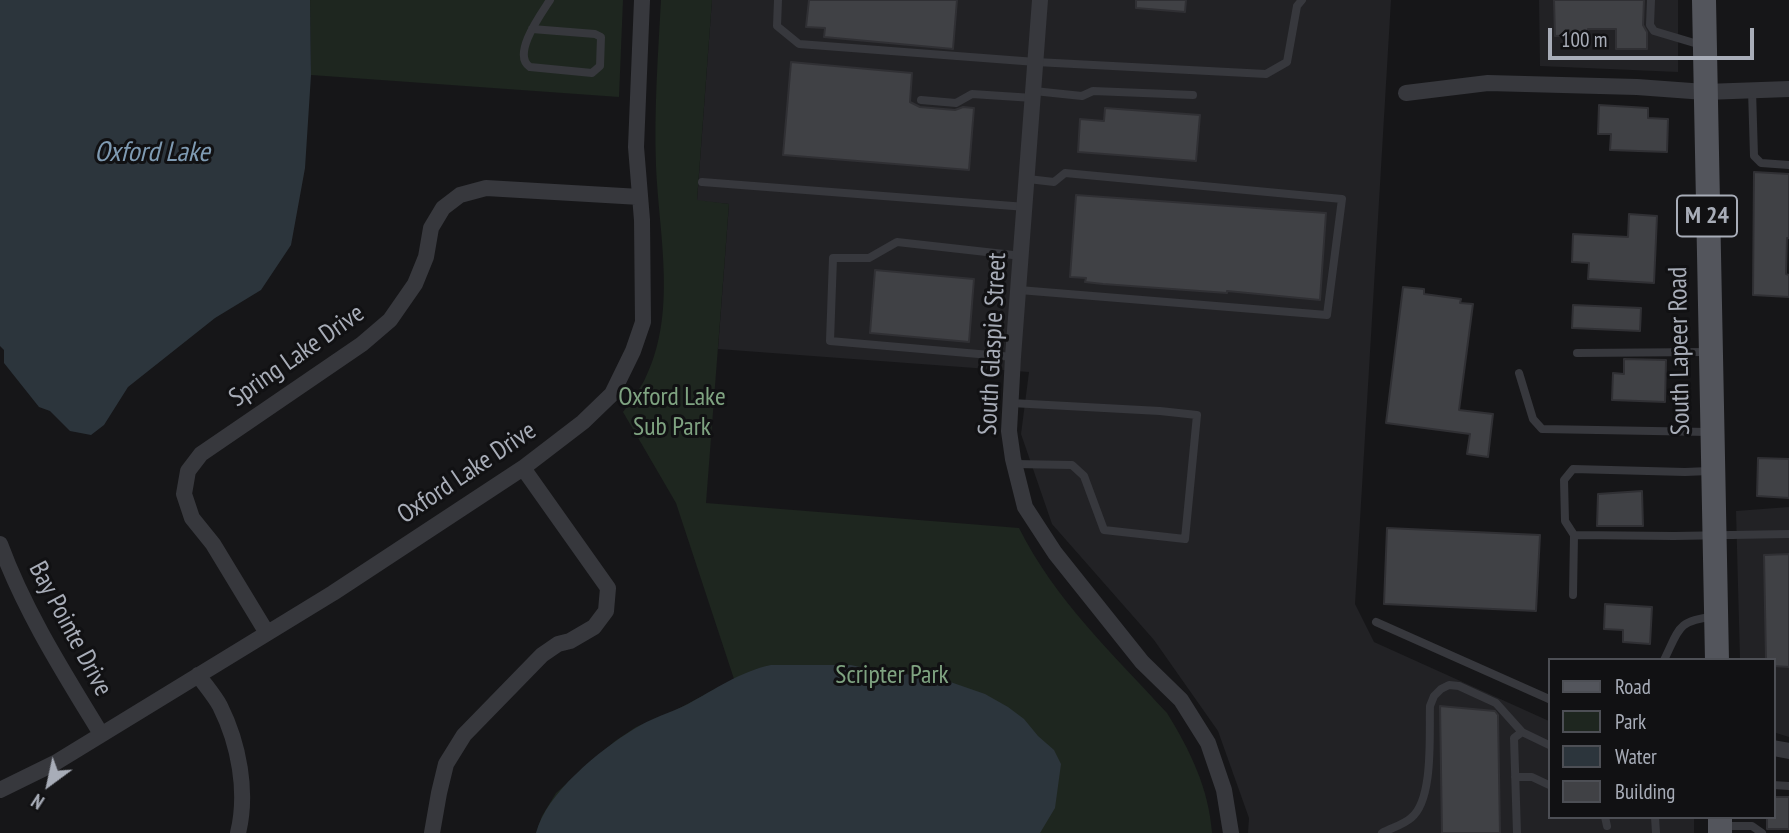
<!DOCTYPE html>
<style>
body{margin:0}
#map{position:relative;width:1789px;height:833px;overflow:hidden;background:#161618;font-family:"PT Sans Narrow",sans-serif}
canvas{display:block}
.legend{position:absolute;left:1548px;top:658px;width:228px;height:161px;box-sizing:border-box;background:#111113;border:2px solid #4d4f55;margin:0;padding:9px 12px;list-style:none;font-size:21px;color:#a8adb8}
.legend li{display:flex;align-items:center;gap:14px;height:35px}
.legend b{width:35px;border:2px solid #4d4f55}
.north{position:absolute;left:14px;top:749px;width:70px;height:70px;-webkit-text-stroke:5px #111113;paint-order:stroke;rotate:213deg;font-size:19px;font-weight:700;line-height:28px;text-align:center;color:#a8adb8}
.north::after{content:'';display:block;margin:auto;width:24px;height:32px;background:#a8adb8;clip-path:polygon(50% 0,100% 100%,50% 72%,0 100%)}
.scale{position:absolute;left:1548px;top:28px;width:206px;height:32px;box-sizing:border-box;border:4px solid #a8adb8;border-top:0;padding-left:9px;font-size:21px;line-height:24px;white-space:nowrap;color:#a8adb8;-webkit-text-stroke:5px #111113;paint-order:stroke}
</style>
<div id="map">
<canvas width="1789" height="833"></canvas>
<ul class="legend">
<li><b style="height:9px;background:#53555c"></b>Road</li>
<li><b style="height:19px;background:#1e261f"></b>Park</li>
<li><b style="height:19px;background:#2c353c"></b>Water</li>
<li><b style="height:19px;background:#404145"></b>Building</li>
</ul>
<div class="north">N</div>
<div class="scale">100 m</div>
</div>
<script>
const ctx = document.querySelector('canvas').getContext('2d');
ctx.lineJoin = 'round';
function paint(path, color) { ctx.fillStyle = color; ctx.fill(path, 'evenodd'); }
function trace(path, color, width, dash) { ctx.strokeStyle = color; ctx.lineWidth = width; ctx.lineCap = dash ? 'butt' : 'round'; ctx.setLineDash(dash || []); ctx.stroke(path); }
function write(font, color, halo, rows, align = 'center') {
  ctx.font = font + ' "PT Sans Narrow",sans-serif'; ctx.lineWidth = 6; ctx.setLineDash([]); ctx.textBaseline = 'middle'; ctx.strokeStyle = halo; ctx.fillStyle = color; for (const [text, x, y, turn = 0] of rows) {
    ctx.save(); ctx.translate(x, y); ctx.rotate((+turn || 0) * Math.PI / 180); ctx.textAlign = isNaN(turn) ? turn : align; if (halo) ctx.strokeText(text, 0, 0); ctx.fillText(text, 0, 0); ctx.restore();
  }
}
const built = new Path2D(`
 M712 0H1391L1355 604 1374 642 1549 721V817H1694V833H1248L1249 818 1218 731 1154 640 1052 524 1021 434 1029 372 718 349 729 204 697 201Z
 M1539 0H1678V72L1540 66Z
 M1789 507V737L1773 732V660H1740L1736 511Z`);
const green = new Path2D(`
 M310 0H623L619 97 311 75Z
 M661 0H712L697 200 729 204 706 503 1019 528C1055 600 1114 655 1167 713 1190 750 1209 789 1212 833H536L542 816 556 793 615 741 636 727 676 710 734 679 676 503 623 412C630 402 638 392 644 381 678 314 659 237 656 166 654 110 658 55 661 0Z`);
const water = new Path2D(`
 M0 0H310L311 75 305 168 291 245 261 290 215 318 128 387 104 425 91 435 70 431 50 411 39 407 4 363V350L0 346Z
 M771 665H851L882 672 936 677 985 694 1008 707 1024 719 1038 736 1054 750 1061 764 1055 808 1040 833H536C546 793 600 750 634 729 651 718 670 713 688 704 714 690 741 671 771 665Z`);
const building = new Path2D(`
 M809 0H957L953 49 824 37 825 28 806 27Z
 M1136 0H1186L1185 12 1136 8Z
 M1554 0H1644L1643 25 1647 32V49H1616V29H1588V35L1555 36Z
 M791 62 912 73 910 102 920 107 955 110 963 107 974 108 969 170 783 155Z
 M1599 105 1648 108V118L1668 119 1667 152 1610 150 1611 134H1598Z
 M1105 108 1200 115 1196 161 1078 152 1080 119 1104 121Z
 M1754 172 1789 174V238H1787L1786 274 1789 275V297L1753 295Z
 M1076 195 1326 213 1320 300 1227 291V293L1103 284 1085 282 1086 278 1070 277Z
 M1629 214 1657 216 1654 283 1588 279 1589 263 1572 262 1573 234 1628 237Z
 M875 270 974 279 969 342 870 333Z
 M1403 287 1424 289V294L1461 299 1460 303 1473 304 1459 410 1493 414 1488 457 1467 454 1470 434 1386 423Z
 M1573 305 1641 308 1640 331 1572 328Z
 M1624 359 1666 360 1665 402 1612 400 1613 373 1624 374Z
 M1758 458 1789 459V498L1757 496Z
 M1642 491 1643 526H1597L1598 494Z
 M1387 528 1540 535 1536 611 1384 604Z
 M1789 554V667L1773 666V660H1766L1764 555Z
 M1605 604 1652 607 1650 644 1623 642V630L1604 629Z
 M1440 706 1495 711 1498 715 1500 833H1442Z
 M1773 797H1789V829H1767V817H1773Z`);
const lane = new Path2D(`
 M778 0 777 26 799 44 1036 62 1266 74 1287 62 1297 6 1302 0
 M1651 0 1650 25 1654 31 1701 45
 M532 29 595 34 601 37 600 66 592 73 530 67C511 55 541 14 550 0
 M1752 90 1754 156 1761 163 1789 165
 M1034 91 1082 96 1093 91 1193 95
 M921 100 956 103 972 94 1033 98
 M702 182 1026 207
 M1019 290 1327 315 1342 199 1065 173 1054 182 1028 179
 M1577 353 1707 352
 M1013 357 830 341 833 258H869L897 242 1022 256
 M1519 373 1533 419 1542 429 1708 432
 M1011 403 1160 411 1197 415 1185 539 1104 530 1084 476 1072 465 1014 464
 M1709 471 1685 472 1573 469 1564 480 1565 521 1574 535 1674 536 1789 534
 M1573 595 1574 535
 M1376 622 1549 699
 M1664 660C1679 630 1677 620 1713 617
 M1515 777H1532L1549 785
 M1773 785 1789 786
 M1605 817 1607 826
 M1655 817 1656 833
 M1723 826H1752L1762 833
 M1382 833C1391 828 1403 825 1411 818 1434 800 1429 734 1430 706L1434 696 1441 689 1449 685 1459 686 1496 703 1522 732 1549 745
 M1517 833 1514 738 1522 732`);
const street = new Path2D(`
 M1040 0 1013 357 1009 431 1013 459 1025 507 1055 553 1142 662 1181 700 1208 743 1224 790 1231 833
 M1406 93 1488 83 1637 87 1705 92 1789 89
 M0 544C25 612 64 673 101 734
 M267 633 213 544 192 518 184 494 188 471 201 454 362 344 390 320 415 284 426 257 431 228 443 208 460 195 486 188 640 197
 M198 675C205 685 214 695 220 706 239 744 248 792 238 833
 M1773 748 1789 751
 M0 790 55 763 333 593 523 468 583 422 612 394 633 351 643 322 642 220 636 147 642 0
 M432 833 439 793 446 764 464 735 542 655 558 644 570 641 594 627 606 611 608 588 523 468`);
const primary = new Path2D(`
 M1704 0 1717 660
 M1720 817V833`);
const shields = [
 [1707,216,60]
];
const shieldNames = [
 ["M 24",1707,216]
];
const streetNames = [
 ["South Glaspie Street",993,344,-87],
 ["South Lapeer Road",1680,351,-91],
 ["Spring Lake Drive",297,356,-35],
 ["Oxford Lake Drive",467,473,-34],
 ["Bay Pointe Drive",70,629,62]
];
const parkNames = [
 ["Oxford Lake",672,398],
 ["Sub Park",672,428],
 ["Scripter Park",892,676]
];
const waterNames = [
 ["Oxford Lake",152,153]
];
paint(built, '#222225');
paint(green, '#1e261f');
paint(water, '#2c353c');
paint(building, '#404145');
trace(building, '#303034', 2);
trace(lane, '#37383d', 8);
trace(street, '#37383d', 16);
trace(primary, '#53555c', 24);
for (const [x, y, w] of shields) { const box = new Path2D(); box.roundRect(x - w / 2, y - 20.5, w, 41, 5); ctx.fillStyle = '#111113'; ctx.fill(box); trace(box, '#a8adb8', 2); }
write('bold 24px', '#a8adb8', null, shieldNames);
write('26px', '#a8adb8', '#111113', streetNames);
write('26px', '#7fa381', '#111113', parkNames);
write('italic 28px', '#7f9bb3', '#111113', waterNames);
</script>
